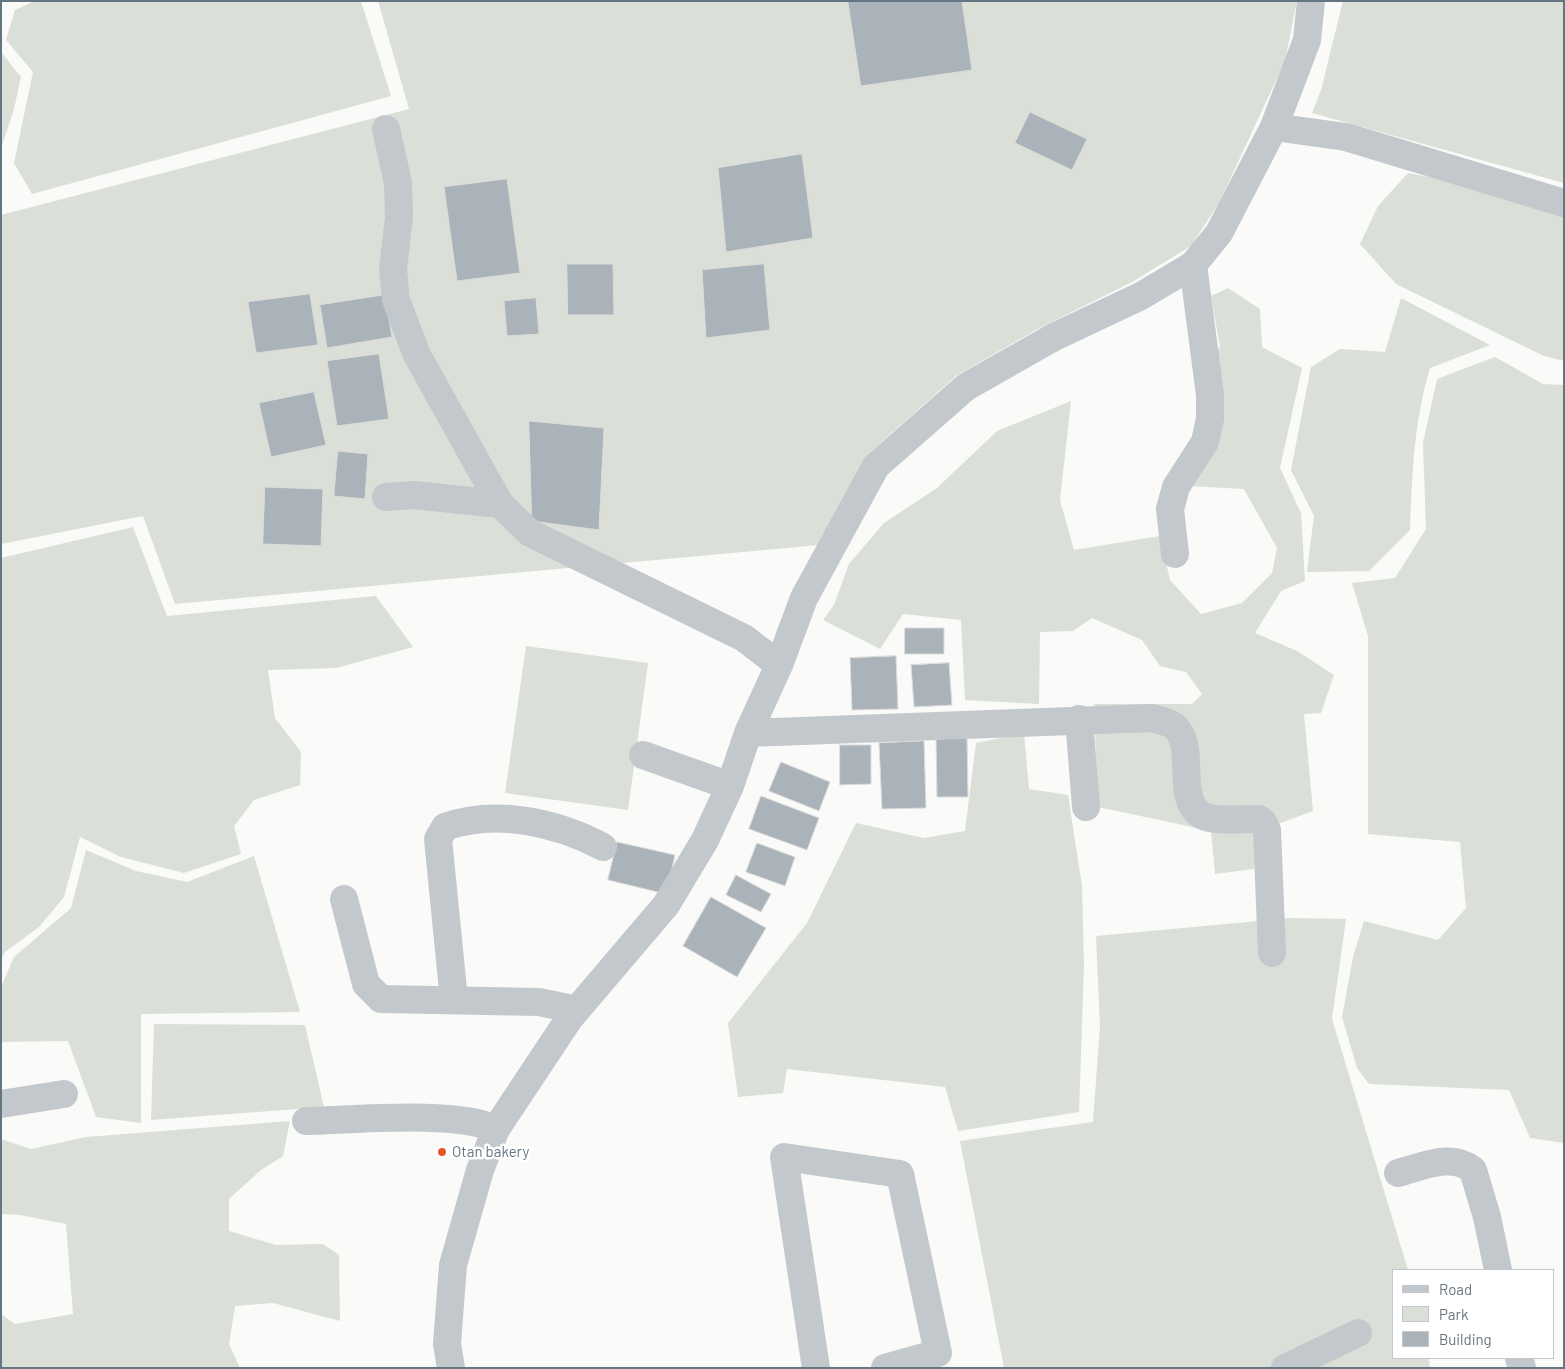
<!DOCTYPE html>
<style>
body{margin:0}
#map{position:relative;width:1565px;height:1369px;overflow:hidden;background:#fafaf8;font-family:Barlow,sans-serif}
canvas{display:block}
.frame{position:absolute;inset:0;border:2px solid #657683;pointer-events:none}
.legend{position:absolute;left:1392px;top:1269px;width:162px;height:90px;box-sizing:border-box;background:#fff;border:1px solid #c1c8cd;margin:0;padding:6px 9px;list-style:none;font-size:15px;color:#657683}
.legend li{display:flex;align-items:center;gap:10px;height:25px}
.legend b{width:25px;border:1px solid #c1c8cd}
</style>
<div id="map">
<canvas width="1565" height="1369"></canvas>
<div class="frame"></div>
<ul class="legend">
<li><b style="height:6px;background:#c3c8cc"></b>Road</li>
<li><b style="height:14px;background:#dadfd7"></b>Park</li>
<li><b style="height:14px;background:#aab3b9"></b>Building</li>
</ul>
</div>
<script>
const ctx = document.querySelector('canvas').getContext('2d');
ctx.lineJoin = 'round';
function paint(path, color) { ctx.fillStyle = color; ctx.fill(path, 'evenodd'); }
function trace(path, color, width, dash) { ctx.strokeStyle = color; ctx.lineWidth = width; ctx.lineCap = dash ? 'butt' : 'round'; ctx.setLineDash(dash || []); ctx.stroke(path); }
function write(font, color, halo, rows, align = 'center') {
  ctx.font = font + ' Barlow,sans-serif'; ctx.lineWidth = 5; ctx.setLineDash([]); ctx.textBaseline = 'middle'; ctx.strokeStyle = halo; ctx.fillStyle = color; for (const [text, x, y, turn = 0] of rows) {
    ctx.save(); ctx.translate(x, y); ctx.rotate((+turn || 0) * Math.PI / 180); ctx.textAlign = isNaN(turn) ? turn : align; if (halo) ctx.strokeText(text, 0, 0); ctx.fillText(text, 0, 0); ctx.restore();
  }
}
const green = new Path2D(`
 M35 1H361L391 96 32 194 14 163 33 72 6 40 15 10Z
 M378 1H1297L1285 61 1219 203 1191 246 1132 282 1034 331 956 376 868 454 819 545 175 604 143 516 1 544V215L409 109Z
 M1343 1H1564V183L1312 113 1321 90Z
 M1 52 21 77 14 109 1 148Z
 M1408 173 1445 180 1564 215V361L1544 356 1396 284 1360 244 1378 206Z
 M1228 288 1260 309 1262 347 1302 368 1280 468 1301 513 1305 581 1281 591 1255 633 1297 651 1334 675 1321 713 1304 714 1313 811 1256 832 1254 869 1215 874 1211 831 1098 807 1094 704H1192L1202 694 1186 672 1160 666 1142 640 1092 618 1073 631 1040 632 1039 704 965 700 961 620 903 614 880 649 823 620 834 605 849 564 884 523 937 488 997 431 1071 401 1060 500 1074 550 1160 536 1170 580 1201 614 1242 603 1272 573 1277 548 1244 489 1188 486 1189 445 1198 418 1197 366 1220 347 1211 296Z
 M1401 298 1490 345 1430 368C1414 421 1412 474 1410 530L1369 571 1307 572 1314 516 1291 470 1311 367 1340 349 1385 352Z
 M1495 357 1543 384 1564 385V1143L1530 1138 1509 1090 1369 1084 1357 1068 1342 1017 1353 957 1364 921 1438 940 1466 908 1460 842 1368 834V636L1352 583 1395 578 1426 529 1423 443 1437 379Z
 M133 527 167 616 376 596 413 647 336 668 268 670 275 718 301 752 300 785 254 800 234 826 241 854 184 873 121 857 80 837 64 897 39 927 5 952 1 960V558Z
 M526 646 648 663 628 810 505 793Z
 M1024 733 1029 789 1068 795 1082 886 1084 966 1079 1112 958 1131 945 1087 787 1069 783 1093 738 1097 728 1023 807 923 856 823 924 838 965 831 976 743Z
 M86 850 136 871 187 882 254 856 300 1012 141 1014V1123L96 1117 68 1041 1 1042V987L14 957 71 908Z
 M1291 918 1346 919 1332 1019 1408 1270H1394V1358H1429L1430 1368H1004L960 1141 1093 1122 1100 1027 1096 936Z
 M154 1024 305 1025 324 1107 151 1120Z
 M290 1121 283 1156 261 1170 229 1199V1231L276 1245 323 1244 339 1255 340 1321 273 1303 235 1306 229 1344 240 1368H1V1314L15 1324 73 1314 66 1224 20 1215 1 1214V1139L31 1149 86 1137Z`);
const building = new Path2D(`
 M848 1H962L972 70 861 86Z
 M1030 112 1087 139 1072 170 1015 143Z
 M802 154 813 238 726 252 718 168Z
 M507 179 520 273 457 281 444 187Z
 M567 264H613L614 315H568Z
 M764 264 770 330 706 338 702 270Z
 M310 294 318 345 256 353 248 302Z
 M385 295 392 337 327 348 320 305Z
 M536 298 539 334 507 336 504 301Z
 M379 354 389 419 337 426 327 361Z
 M314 392 326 445 271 457 259 403Z
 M529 421 604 428 599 530 532 521Z
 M338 451 368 454 365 499 334 496Z
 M265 487 323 489 321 546 263 544Z
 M905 628H944V654H905Z
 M896 656 898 709 852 710 850 658Z
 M949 663 952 705 914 707 911 665Z
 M967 738 968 797H937L936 739Z
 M924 741 926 808 882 809 879 743Z
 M840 745H871V784L840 785Z
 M781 762 830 782 819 811 769 791Z
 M761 796 819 818 807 850 749 829Z
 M617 842 675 855 666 894 608 880Z
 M757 843 795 857 785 886 746 872Z
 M736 875 771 894 761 912 726 895Z
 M711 897 766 928 737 977 683 946Z`);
const minor = new Path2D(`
 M1274 127 1346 137 1564 203
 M386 129 398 183 399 217 393 269 396 300 417 355 500 504 530 533 744 638 779 665
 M386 497 414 495 500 504
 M1175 554 1170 509 1176 487 1205 442 1210 419V395L1193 265
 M1079 719 1086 807
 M748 733 1152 718C1159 720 1168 722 1174 726 1198 747 1174 797 1201 815 1212 822 1245 819 1259 819L1263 822 1267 830 1272 953
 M643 755 730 786
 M344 899 366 984 381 999 539 1002 568 1008 569 1019
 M454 1000 438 839 445 827C496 809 556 822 603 847
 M1 1104 64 1094
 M306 1121C353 1120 456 1110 496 1129
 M1398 1173C1421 1167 1452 1152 1473 1170L1487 1217 1498 1270
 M1519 1358 1522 1368
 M451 1368 447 1344 453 1265 480 1170 496 1129 569 1019 666 905 705 840 730 786 748 733 779 665 804 598 876 466 966 387 1054 337 1141 296 1193 265 1219 233 1274 127 1307 40 1311 1
 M816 1368 784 1157 900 1174 938 1353 885 1368
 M1285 1368 1358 1333`);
const markers = [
 [442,1152,5,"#e4572e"]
];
const poiNames = [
 ["Otan bakery",452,1152]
];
paint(green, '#dadfd7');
paint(building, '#aab3b9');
trace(building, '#dcdcda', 1);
trace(minor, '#c3c8cc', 28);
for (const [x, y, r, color] of markers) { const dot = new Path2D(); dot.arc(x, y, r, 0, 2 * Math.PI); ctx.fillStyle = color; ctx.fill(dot); trace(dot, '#fff', 2); }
write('15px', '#657683', '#fff', poiNames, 'left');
</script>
